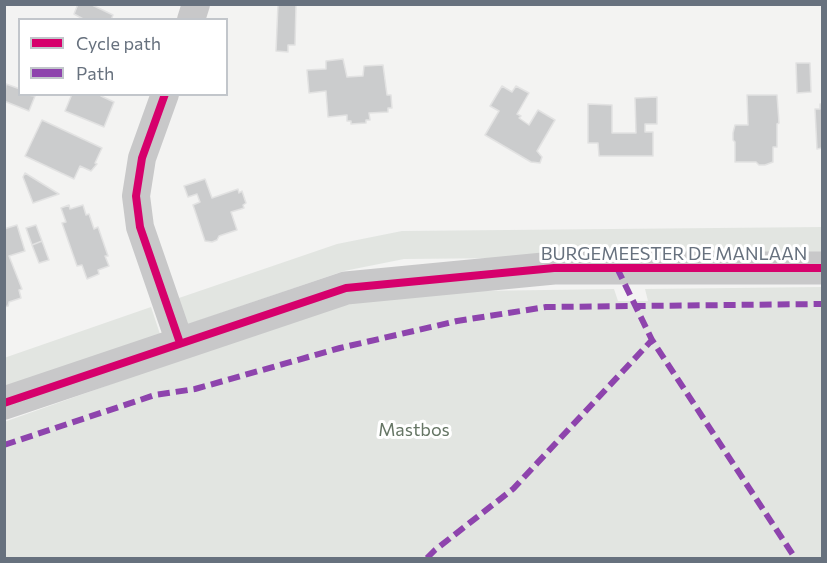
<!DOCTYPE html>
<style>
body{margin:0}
#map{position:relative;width:827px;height:563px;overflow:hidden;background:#f3f3f2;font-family:Commissioner,sans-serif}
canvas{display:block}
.frame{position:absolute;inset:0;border:6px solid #67717e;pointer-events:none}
.legend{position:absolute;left:18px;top:18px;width:210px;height:78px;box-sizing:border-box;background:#fff;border:2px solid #c2c6cb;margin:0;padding:8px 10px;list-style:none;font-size:18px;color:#67717e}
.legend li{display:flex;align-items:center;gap:12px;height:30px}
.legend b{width:30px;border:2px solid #c2c6cb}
</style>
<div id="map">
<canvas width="827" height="563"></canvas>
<div class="frame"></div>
<ul class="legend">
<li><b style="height:8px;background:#d6006c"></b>Cycle path</li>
<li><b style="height:8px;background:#8e44ad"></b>Path</li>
</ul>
</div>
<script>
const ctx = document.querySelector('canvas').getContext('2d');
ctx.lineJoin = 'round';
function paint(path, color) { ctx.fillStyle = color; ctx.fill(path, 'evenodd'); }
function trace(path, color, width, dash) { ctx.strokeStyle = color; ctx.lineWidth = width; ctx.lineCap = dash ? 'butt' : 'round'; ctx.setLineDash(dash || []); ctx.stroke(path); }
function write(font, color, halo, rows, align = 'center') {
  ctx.font = font + ' Commissioner,sans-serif'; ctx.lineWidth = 6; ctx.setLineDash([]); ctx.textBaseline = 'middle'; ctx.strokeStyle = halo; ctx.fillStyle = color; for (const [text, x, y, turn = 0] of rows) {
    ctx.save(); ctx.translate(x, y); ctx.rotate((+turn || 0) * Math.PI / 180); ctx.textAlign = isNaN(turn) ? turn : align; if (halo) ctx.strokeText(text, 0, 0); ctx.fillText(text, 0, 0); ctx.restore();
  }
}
const green = new Path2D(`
 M822 227V255L404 259 344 271 186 325 176 299 337 244 402 231Z
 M822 287V558H5L4 422 346 301 407 292 614 289 618 301H648L645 289Z
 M151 307 160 334 5 388 4 358Z`);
const building = new Path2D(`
 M78 4H90L113 15 111 20H85L74 14Z
 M278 4H296L295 45H288V52L276 51Z
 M343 59 347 77 363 76 364 66 383 65 387 95H391L392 108H388V112L369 113 370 120H366V123L351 124V121H347V115L328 117 326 91 309 93 307 70 326 69V61Z
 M796 63H810L811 92 797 93Z
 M6 84 20 89V94L35 96 29 111 4 101Z
 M502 86 512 92 516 86 529 93 517 114 521 116 519 118 529 125 538 110 555 120 537 151 542 157 540 163 531 162 485 135 499 111 490 106Z
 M72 94H101V96L114 102 104 127 65 111Z
 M747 95H777L779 123 777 124V147H773V162L765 165H759L756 162H735V142L733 140V133L735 125H748Z
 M657 97V124H645V132H653V156H599L598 143H588V104L612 105V133H636L635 98Z
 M820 104H822V148L817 149 815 109H820Z
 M42 120 102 148 95 163 97 164 91 171 80 166 74 179 25 156Z
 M25 173 59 194 33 203 23 177Z
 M205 179 212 198 238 189 239 193 242 191 246 203 243 205 244 208 231 212 237 230 219 236 217 240 212 242 205 241 193 205 200 202 197 194 188 197 184 186Z
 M69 205 70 209 83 205 86 215 89 214 94 229 98 227 108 256H105L109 266 98 270 99 274 87 279 82 265 77 266 62 223 66 222 61 208Z
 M17 225 25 251 9 256 22 289 19 290 21 298 9 302 8 306 4 307V229Z
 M36 225 42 241 32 245 26 228Z
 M42 241 49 260 39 263 32 245Z`);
const minor = new Path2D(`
 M191 20 196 4
 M165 94 142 158 136 196 140 227 180 343`);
const tertiary = new Path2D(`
 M4 403 346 288 554 268H822`);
const quiet = new Path2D(`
 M617 268 652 340
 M4 445 155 395 195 389 340 348 457 321 546 307 822 304
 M427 558 435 550 513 489 652 340 795 558`);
const cycleway = new Path2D(`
 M165 94 142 158 136 196 140 227 180 343
 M4 403 346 288 554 268H822`);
const streetNames = [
 ["BURGEMEESTER DE MANLAAN",674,254]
];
const parkNames = [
 ["Mastbos",414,430]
];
paint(green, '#e2e5e1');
paint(building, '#cbcccd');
trace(building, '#e2e2e2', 1.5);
trace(minor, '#c8c8c9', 28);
trace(tertiary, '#c8c8c9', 33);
trace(quiet, '#8e44ad', 6, [12, 6]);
trace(cycleway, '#d6006c', 8);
write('18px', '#67717e', '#fff', streetNames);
write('18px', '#667665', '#fff', parkNames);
</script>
